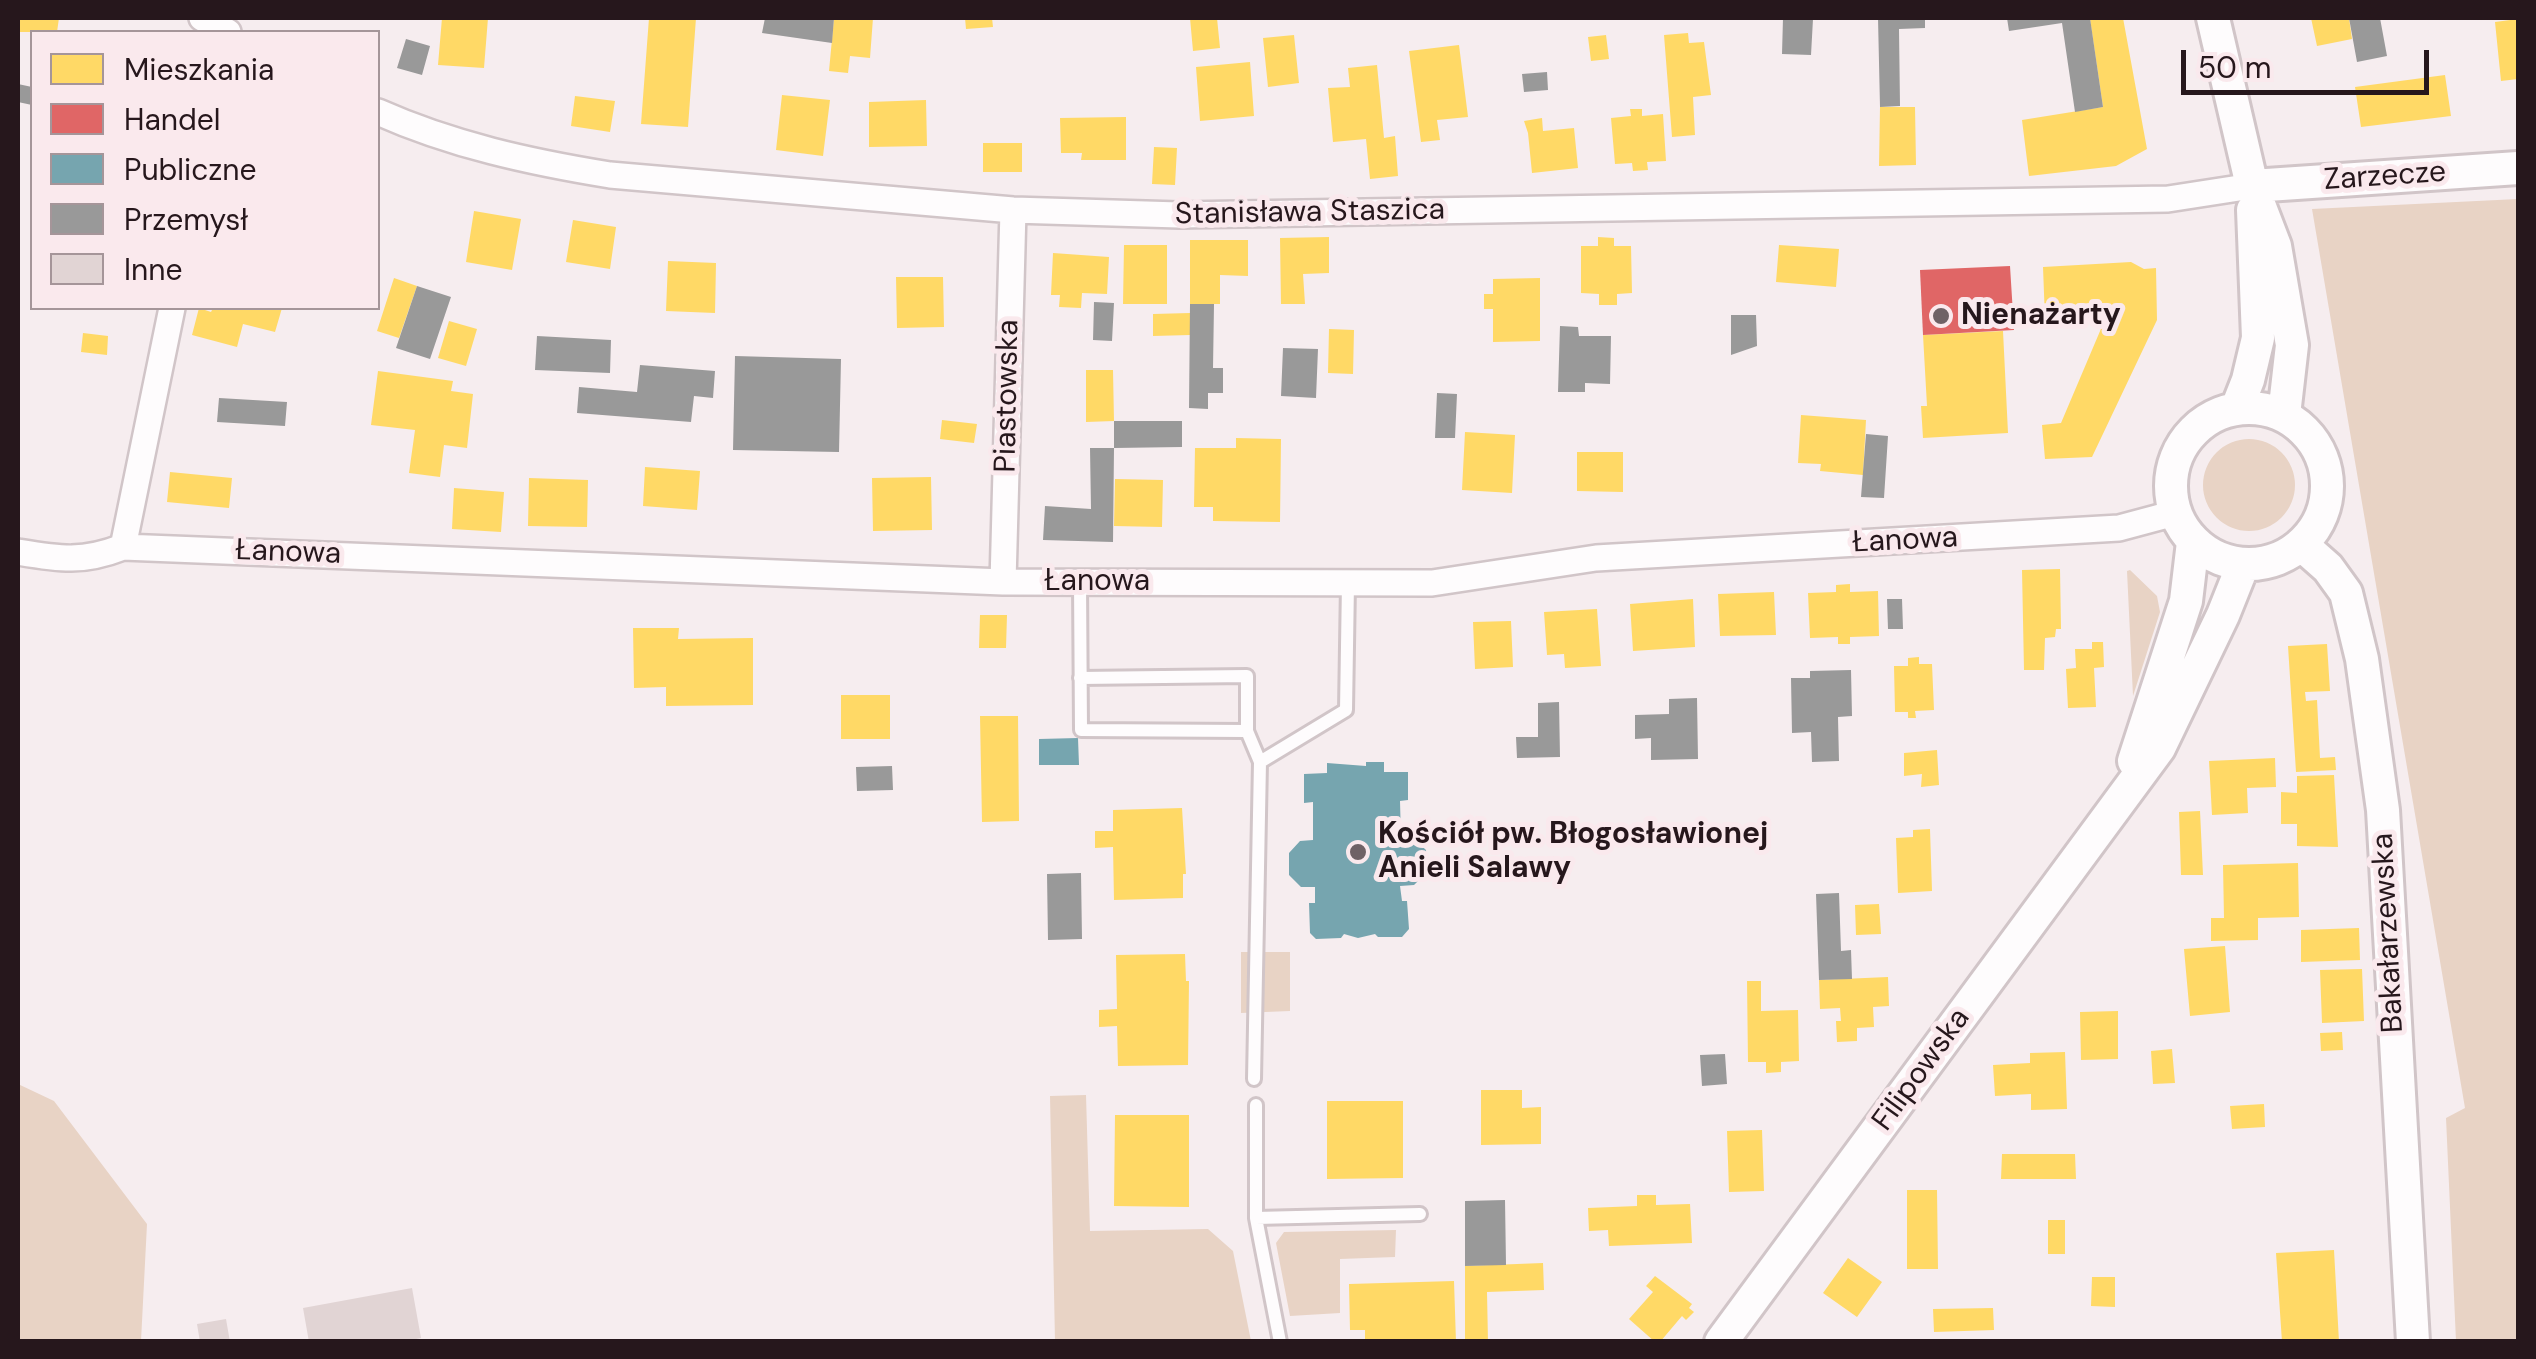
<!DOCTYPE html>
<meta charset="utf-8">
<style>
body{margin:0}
#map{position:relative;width:2536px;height:1359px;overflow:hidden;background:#f6edef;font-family:"DM Sans",sans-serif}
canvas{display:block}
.frame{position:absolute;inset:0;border:20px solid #26171c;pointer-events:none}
.legend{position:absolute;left:30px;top:30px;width:350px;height:280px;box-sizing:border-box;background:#fae9ed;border:2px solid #a59599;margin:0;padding:12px 18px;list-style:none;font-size:30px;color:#26171c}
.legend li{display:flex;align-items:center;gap:20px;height:50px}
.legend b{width:50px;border:2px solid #a59599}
.scale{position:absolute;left:2181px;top:50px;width:248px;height:45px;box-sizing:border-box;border:5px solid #26171c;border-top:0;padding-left:12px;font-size:30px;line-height:35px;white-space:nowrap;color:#26171c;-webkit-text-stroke:8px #fae9ed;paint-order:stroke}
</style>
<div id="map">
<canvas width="2536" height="1359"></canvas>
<div class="frame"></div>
<ul class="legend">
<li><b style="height:28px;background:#ffd966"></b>Mieszkania</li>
<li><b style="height:28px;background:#e06666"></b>Handel</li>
<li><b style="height:28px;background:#76a5af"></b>Publiczne</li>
<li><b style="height:28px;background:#999"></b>Przemysł</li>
<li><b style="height:28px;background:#e1d4d4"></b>Inne</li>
</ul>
<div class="scale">50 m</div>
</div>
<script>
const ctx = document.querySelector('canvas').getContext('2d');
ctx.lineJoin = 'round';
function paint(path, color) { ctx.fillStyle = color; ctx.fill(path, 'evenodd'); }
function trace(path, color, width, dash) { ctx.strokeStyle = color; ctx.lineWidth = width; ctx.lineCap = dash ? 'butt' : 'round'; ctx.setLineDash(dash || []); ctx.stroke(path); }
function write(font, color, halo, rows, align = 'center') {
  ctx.font = font + ' "DM Sans",sans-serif'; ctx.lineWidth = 10; ctx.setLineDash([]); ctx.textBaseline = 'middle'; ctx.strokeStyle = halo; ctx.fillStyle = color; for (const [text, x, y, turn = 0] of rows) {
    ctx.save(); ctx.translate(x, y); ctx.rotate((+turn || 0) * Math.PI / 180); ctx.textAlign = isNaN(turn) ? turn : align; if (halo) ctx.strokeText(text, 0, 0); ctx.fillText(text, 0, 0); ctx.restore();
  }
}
const green = new Path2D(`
 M2518 199V1341H2456L2446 1118 2465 1108 2312 209Z
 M2203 485a46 46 0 1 1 92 0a46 46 0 1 1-92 0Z
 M2130 570 2157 596 2160 612 2133 696 2127 571Z
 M1241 952H1290V1011L1241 1013Z
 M18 1084 54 1101 147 1224 141 1341H18Z
 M1086 1095 1090 1231 1208 1229 1233 1251 1251 1341H1055L1050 1096Z
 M1396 1230 1395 1257 1340 1259V1313L1290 1316 1276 1243 1284 1232Z`);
const homes = new Path2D(`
 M18 18H59L57 32H18Z
 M442 18H488L484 68 438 65Z
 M649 18H696L688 127 641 124Z
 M834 18H873L870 58 850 56 848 73 829 71Z
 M965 18H992L993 27 966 29Z
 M1190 18H1217L1220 48 1193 51Z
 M2123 18 2147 149 2116 166 2029 176 2022 120 2103 107 2090 19Z
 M2311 18H2349L2352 39 2317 46Z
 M2518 19V79L2501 81 2495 22Z
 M1688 33 1689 43 1704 42 1711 95 1693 97 1695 135 1672 137 1664 35Z
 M1294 35 1299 83 1268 87 1263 38Z
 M1606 35 1609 59 1591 61 1588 37Z
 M1459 45 1468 117 1437 120 1440 140 1421 142 1409 51Z
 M1250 62 1254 116 1200 121 1196 67Z
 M1377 65 1384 138 1395 136 1398 176 1370 179 1366 139 1333 142 1328 88 1350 87 1348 68Z
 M2445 75 2451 116 2361 127 2355 87Z
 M782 95 830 100 823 156 776 150Z
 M575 96 615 101 610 132 571 126Z
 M926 100 927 146 869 147V102Z
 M1880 107H1915L1916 165 1879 166Z
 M1630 109H1642V116L1663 114 1666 161 1647 162 1648 170 1633 171 1632 163 1615 164 1611 118 1631 116Z
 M1126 117V160H1081L1082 153H1061L1060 118Z
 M1542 118 1543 131 1574 128 1578 168 1532 173 1528 133 1524 121Z
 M983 143H1022V172H983Z
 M1154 147 1177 148 1175 185 1152 184Z
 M474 211 521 219 512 270 466 262Z
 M573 220 616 227 610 269 566 262Z
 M1329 237V273L1303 274 1305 304H1281L1280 238Z
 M1598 237 1614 238V246H1631L1632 293 1617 294V305H1599V294L1581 293V246H1598Z
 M1190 240H1248V276L1220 275V304H1190Z
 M1124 245H1167V304H1123Z
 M1779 245 1839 249 1836 287 1776 282Z
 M1053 253 1109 257 1107 294 1082 293 1081 308 1059 307 1060 295H1051Z
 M668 261 716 263 715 313 666 311Z
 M2131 262 2144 269 2156 268 2157 320 2092 457 2045 459 2042 425 2061 423 2106 317 2045 320 2043 267Z
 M896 277H943L944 327 897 328Z
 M394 278 417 286 399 338 377 331Z
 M1540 278V341L1493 342V309H1484V294H1493V279Z
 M199 308 211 312 213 308H282L275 332 243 324 237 347 192 335Z
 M1190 313V335L1153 336V314Z
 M449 321 477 329 466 366 438 358Z
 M1329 329 1354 330 1353 374 1328 373Z
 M2003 331 2008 433 1923 438 1921 406H1927L1923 335Z
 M83 333 108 336 107 355 81 352Z
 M1086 370H1113L1114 421 1086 422Z
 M378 371 453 381 451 391 473 394 467 448 444 445 440 477 409 473 415 430 371 425Z
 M1801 415 1866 420 1863 475 1820 471 1821 464 1798 463Z
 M942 420 977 424 974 443 940 439Z
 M1465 432 1515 435 1512 493 1462 490Z
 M1236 438 1281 439 1280 522 1213 521V507H1194L1195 448H1236Z
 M1577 452H1623V492L1577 491Z
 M645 467 700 471 697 510 643 506Z
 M170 472 232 478 229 508 167 502Z
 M931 477 932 530 873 531 872 478Z
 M529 478 588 480 587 527 528 526Z
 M1115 479 1163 480 1162 527 1114 526Z
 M454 488 504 492 501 532 452 529Z
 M2060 569 2061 629H2056L2055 637 2045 638 2044 670H2024L2022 570Z
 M1850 584V592L1878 591 1879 636 1850 637V644H1838V637L1810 638 1808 593 1836 592V585Z
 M1774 592 1776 635 1720 636 1718 594Z
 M1693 599 1695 647 1633 651 1630 604Z
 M1597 609 1601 666 1565 668 1564 654 1547 655 1544 612Z
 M980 615H1007L1006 648H979Z
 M1511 621 1513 667 1475 669 1473 622Z
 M633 628H679L678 639 753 638V705L666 706V687L634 688Z
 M2092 642H2103L2104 667 2094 668 2096 707 2068 708 2066 669 2076 668 2075 649H2092Z
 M2327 644 2330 691 2305 692 2306 701 2317 700 2320 758 2335 757 2336 770 2296 772 2288 646Z
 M1919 657V664H1932L1934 710 1915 711 1916 718H1908V712H1895L1894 666H1908V658Z
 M841 695H890V739H841Z
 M980 716H1018L1019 821 982 822Z
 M1937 750 1939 785 1921 787 1922 774 1904 776V753Z
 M2275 758 2276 787 2247 788 2248 813 2212 815 2209 761Z
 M2334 775 2338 847 2297 846V824H2281V792L2297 793V776Z
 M1182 808 1186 874H1183V898L1114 900 1113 847 1095 848V831H1113V810Z
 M2200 811 2203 875H2181L2179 812Z
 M1930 829 1932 891 1898 893 1896 838 1913 837V830Z
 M2298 863 2299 917 2258 918V940L2211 941V918H2224L2223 865Z
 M1879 904 1881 934 1856 935 1855 905Z
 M2359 928 2360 960 2301 962V930Z
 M2225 946 2230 1012 2190 1016 2184 949Z
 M1185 954 1186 981H1189L1188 1065 1118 1066 1117 1026 1099 1027V1010L1117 1009 1116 955Z
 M2362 969 2364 1021 2322 1023 2320 970Z
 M1888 977 1889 1006 1873 1007 1874 1027 1857 1028V1041L1837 1042 1836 1021H1841L1840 1008 1820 1009 1819 980Z
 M1747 981H1761V1011L1798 1010 1799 1061 1781 1062V1072L1766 1073V1062H1748Z
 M2118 1011V1059L2081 1060 2080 1012Z
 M2342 1032 2343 1050 2321 1051 2320 1033Z
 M2172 1049 2175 1083 2153 1084 2151 1051Z
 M2065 1052 2067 1109 2031 1110V1094L1995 1096 1993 1065 2030 1063V1053Z
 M1481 1090H1522V1108L1541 1107V1144L1481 1145Z
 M1327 1101H1403V1178L1327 1179Z
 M2264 1104 2265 1127 2232 1129 2230 1106Z
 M1115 1115H1189V1207L1114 1206Z
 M1762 1130 1764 1191 1729 1192 1727 1131Z
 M2002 1154H2075L2076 1179H2001Z
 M1907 1190H1937L1938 1269H1907Z
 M1637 1195H1656V1205L1690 1204 1692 1243 1609 1246 1608 1230 1589 1231 1588 1208 1637 1206Z
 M2048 1220H2065V1254H2048Z
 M2334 1250 2339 1342H2282L2276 1253Z
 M1848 1258 1882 1282 1857 1317 1823 1293Z
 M1543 1263 1544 1290 1487 1292 1488 1342H1465V1266Z
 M1655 1276 1692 1304 1689 1308 1694 1312 1686 1320 1682 1316 1660 1342H1655L1629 1319 1653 1292 1646 1286Z
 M2092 1277H2115V1307L2091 1306Z
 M1454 1281 1456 1342H1365V1330H1350L1349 1284Z
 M1993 1308 1994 1330 1934 1332 1933 1309Z`);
const shops = new Path2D(`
 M2010 266 2014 330 1923 335 1920 270Z`);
const public = new Path2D(`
 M1078 738 1079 765H1039V739Z
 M1366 762H1384V772H1408V800L1400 801 1401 839 1413 838 1426 850 1427 872 1414 885 1400 886 1402 901H1407L1409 929 1402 937H1378L1375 934 1358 938 1344 934 1341 938 1316 939 1310 933 1309 903H1315V887H1301L1289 875V853L1300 841 1313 840V802L1304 803V774L1327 773V763L1366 766Z`);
const industry = new Path2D(`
 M765 18H834L832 43 762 33Z
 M1783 18 1813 19 1811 55 1782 54Z
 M1878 18H1925V28L1899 29 1900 106 1880 107Z
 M2007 18H2090L2103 107 2075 112 2062 23 2009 31Z
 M2349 18H2380L2387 56 2357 62Z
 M406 39 430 46 422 75 397 68Z
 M1547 72 1548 90 1524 92 1522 74Z
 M18 84 32 87V105L18 102Z
 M417 286 451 297 430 359 396 348Z
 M1094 302 1114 303 1112 341 1093 340Z
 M1190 304H1214L1213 368H1223V393H1208V409L1189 408Z
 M1731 315H1756L1757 346 1731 355Z
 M1560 326 1578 327 1579 336H1611L1610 384 1585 383V392H1558Z
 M537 336 611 340 610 373 535 370Z
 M1283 348 1318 349 1316 398 1281 396Z
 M735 356 841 359 839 452 733 450Z
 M640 365 715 371 713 398 694 396 691 422 577 413 579 387 637 392Z
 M1437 393 1457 394 1455 438H1435Z
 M219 398 287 402 285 426 217 422Z
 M1114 421H1182V447L1114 448Z
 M1866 434 1888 436 1884 498 1861 497Z
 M1090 448H1114L1113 542 1043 540 1045 506 1091 509Z
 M1887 599H1902L1903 629H1888Z
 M1851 670 1852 716 1838 717 1839 761 1812 762 1811 732 1792 733 1791 678H1810V671Z
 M1697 698 1698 759 1651 760V738L1635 739V715L1669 714V699Z
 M1559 702 1560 757 1517 758 1516 737H1538V703Z
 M892 766 893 790 857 791 856 767Z
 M1081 873 1082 939 1048 940 1047 874Z
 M1839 893 1841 951 1851 950 1852 979 1819 980 1816 894Z
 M1725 1054 1727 1084 1702 1086 1700 1055Z
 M1505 1200 1506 1265 1465 1266V1201Z`);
const building = new Path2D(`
 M412 1288 421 1338 402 1342H309L303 1308Z
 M226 1319 230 1342H200L197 1324Z`);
const service = new Path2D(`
 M1080 582 1081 730 1247 731V676L1080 678
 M1247 731 1260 762 1254 1079
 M1260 762 1346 710 1348 583
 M1256 1105V1218L1280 1342
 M1256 1218 1420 1214`);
const minor = new Path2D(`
 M202 18 228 32
 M378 112C452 145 530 162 610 175L1013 210 1179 215 2168 199 2252 186
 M123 547 172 308
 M18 552C60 559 82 563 123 547L1003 582 1432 583 1596 558 2119 528 2175 513
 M1003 582 1013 210`);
const tertiary = new Path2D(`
 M2213 18 2252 186 2275 246 2292 345 2284 415
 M2252 186 2518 168
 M2171 486a78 78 0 1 1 156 0a78 78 0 1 1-156 0Z
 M2237 408 2248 380 2258 338 2253 210
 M2302 545 2328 568 2346 593 2362 659 2383 810 2413 1342
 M2134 761 2186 601 2193 542
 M1721 1342 2159 748 2223 615 2243 565`);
const markers = [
 [1941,316,10,"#6f6266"],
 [1358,852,10,"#6f6266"]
];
const streetNames = [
 ["Zarzecze",2385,177,-4],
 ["Stanisława Staszica",1310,213,-1],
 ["Piastowska",1008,396,-89],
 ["Łanowa",1905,541,-3],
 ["Łanowa",288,553,2],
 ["Łanowa",1097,582],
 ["Bakałarzewska",2389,933,-93],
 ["Filipowska",1922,1070,-54]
];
const poiNames = [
 ["Nienażarty",1961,316],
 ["Kościół pw. Błogosławionej",1378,835],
 ["Anieli Salawy",1378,869]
];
paint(green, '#e8d3c5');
paint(homes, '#ffd966');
paint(shops, '#e06666');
paint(public, '#76a5af');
paint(industry, '#999');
paint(building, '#e1d4d4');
trace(service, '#d1c5c8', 18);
trace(minor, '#d1c5c8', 30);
trace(tertiary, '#d1c5c8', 38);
trace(service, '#fefcfd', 12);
trace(minor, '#fefcfd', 25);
trace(tertiary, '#fefcfd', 32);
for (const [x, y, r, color] of markers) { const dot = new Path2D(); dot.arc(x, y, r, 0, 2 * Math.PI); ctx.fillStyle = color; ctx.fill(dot); trace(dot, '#fae9ed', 4); }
write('30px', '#26171c', '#fae9ed', streetNames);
write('bold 30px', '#26171c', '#fae9ed', poiNames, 'left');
</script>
